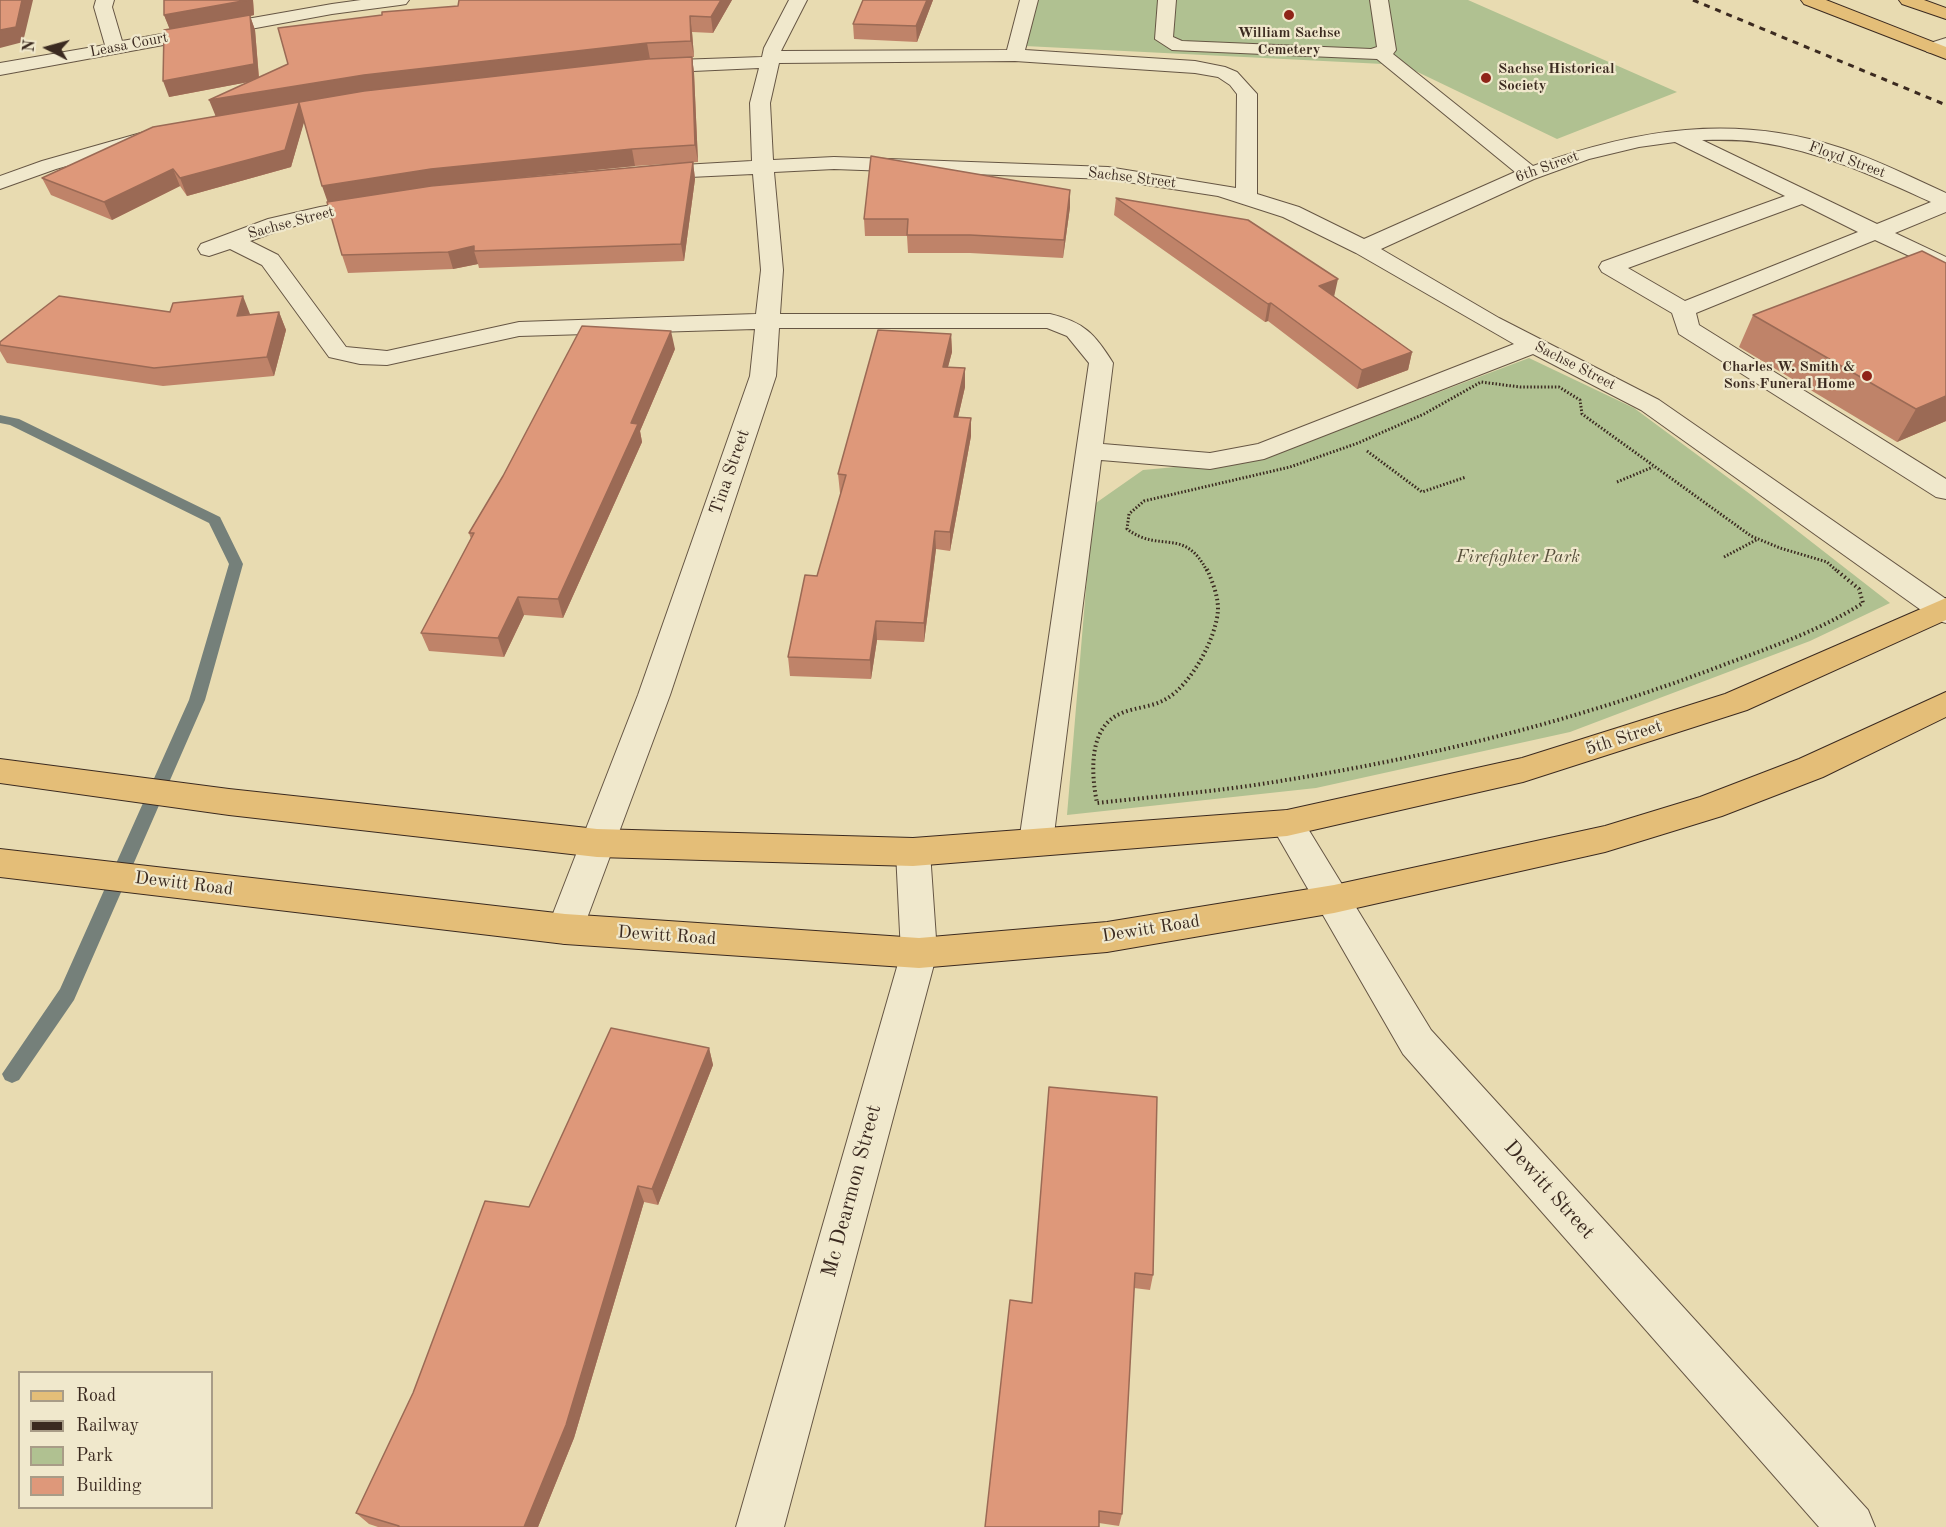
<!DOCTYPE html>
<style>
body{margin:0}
#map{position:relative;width:1946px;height:1527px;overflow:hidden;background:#e8dbb1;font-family:"Old Standard TT",serif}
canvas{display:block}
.legend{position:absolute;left:18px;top:1371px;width:195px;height:138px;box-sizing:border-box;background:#f0e8cc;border:2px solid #a89c87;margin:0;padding:8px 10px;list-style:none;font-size:18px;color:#3b2a20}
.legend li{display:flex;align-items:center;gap:12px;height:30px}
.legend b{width:30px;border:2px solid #a89c87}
.north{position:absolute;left:18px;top:18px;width:60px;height:60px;-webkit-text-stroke:4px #f0e8cc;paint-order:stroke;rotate:276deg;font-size:16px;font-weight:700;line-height:24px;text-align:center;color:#3b2a20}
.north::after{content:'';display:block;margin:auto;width:21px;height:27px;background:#3b2a20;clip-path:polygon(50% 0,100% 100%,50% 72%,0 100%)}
</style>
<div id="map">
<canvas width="1946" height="1527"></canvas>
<ul class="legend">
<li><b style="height:8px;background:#e4be78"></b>Road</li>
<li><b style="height:8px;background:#3b2a20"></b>Railway</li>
<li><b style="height:16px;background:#b0c191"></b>Park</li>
<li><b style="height:16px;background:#de987a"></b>Building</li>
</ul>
<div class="north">N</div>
</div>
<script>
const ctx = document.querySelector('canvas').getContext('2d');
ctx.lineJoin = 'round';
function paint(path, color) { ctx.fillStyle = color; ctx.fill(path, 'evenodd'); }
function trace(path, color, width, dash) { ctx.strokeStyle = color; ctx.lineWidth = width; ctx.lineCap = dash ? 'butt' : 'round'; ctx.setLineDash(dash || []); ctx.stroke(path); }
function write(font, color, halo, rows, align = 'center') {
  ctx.font = font + ' "Old Standard TT",serif'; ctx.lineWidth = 4.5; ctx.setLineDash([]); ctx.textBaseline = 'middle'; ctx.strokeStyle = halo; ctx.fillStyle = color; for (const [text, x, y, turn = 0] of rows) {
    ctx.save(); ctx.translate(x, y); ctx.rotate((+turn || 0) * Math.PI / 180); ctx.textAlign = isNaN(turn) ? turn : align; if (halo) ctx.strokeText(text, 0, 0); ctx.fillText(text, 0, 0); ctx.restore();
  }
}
const green = new Path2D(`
 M1036 0H1468L1677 92 1557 139 1403 65 1025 46Z
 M1529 358 1634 408 1750 494 1890 603 1810 641 1570 732 1316 788 1067 815 1093 505 1143 470 1262 459Z`);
const stream = new Path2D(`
 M0 415 19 419 220 517 243 564 205 700 74 1000 19 1080 12 1083 5 1080 2 1074 60 989 189 700 229 564 209 523 10 425 0 423Z`);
const pathFar1 = new Path2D(`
 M1367 451 1422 492 1466 477
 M1617 482 1653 467
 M1724 557 1758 539
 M1207 571C1184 526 1160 554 1127 529L1129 514 1144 501 1290 467 1358 443 1424 414 1481 382 1520 387H1559L1580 400 1582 414 1751 536 1780 548 1827 562 1837 571`);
const path = new Path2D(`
 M1207 569C1212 581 1218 595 1218 609 1217 637 1191 685 1166 699 1153 707 1136 707 1122 713 1088 726 1091 773 1097 803 1160 796 1223 791 1286 780 1430 757 1573 721 1710 670 1762 650 1816 633 1863 603L1859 589 1835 569`);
const minor = new Path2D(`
 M96 0H114L112 7 122 41 332 4 361 0H409L406 4 400 5 332 14 0 75V63L105 45 94 7Z
 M789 0H807L781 51 1007 50 1020 0H1038L1025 50 1195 61 1225 67 1237 72 1257 94V194L1299 207 1364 239 1515 172 1377 59 1172 50 1155 39 1158 0H1176L1173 37 1182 41 1371 49 1377 47 1370 0H1388L1396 50 1393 54 1533 166C1636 129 1735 113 1841 148 1877 160 1911 177 1946 193V212L1895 233 1946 257V273L1875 240 1696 313 1699 325 1946 479V499L1936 497 1679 334 1672 313 1602 272 1599 267 1602 262 1785 196 1675 142 1639 147 1589 159 1534 179 1381 249 1499 318 1659 400 1946 599V623L1935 620 1641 410 1533 354 1264 459 1210 469 1101 460 1053 842 1048 852 1036 855 1024 852 1019 842 1089 363 1067 336 1047 328H779L776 376 670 695 583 929 578 940 565 944 552 940 547 929 638 695 750 376 755 329 519 336 387 365 360 364 329 357 262 265 230 249 209 256 201 254 198 249 201 244 268 219 320 207 374 198 382 199 385 204 382 209 320 219 284 229 250 241 278 255 346 347 387 351 519 322 756 314 761 270 753 174 648 179 641 177 638 173 641 169 648 167 752 161 750 103 759 68 649 73 642 71 640 67 642 63 649 61 762 57 764 48ZM1015 61 1195 73 1218 77 1230 85 1237 94 1236 188 1108 167 834 157 773 160 770 103 779 63ZM1702 140C1720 140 1739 139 1757 142 1820 151 1874 176 1931 202L1877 224ZM834 169 1108 179 1218 196 1283 217 1356 253 1514 344 1258 444 1210 453 1103 444 1113 363C1095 334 1084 322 1050 314H780L783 270 774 172ZM1802 204 1858 232 1685 301 1628 268Z
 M1946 38V49L1933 53 1927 52 1924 48 1927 44Z
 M155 129 162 131 165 135 162 139 56 169 0 189V176L42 161Z
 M1287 810 1299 814 1431 1030 1868 1510 1875 1527H1819L1403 1054 1270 823 1275 814Z
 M913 838 925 842 930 852 937 953 784 1527H736L901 953 896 852 901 842Z`);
const major = new Path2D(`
 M1801 0H1826L1946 47V59L1804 4Z
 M1899 0H1924L1946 8V19L1902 4Z
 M1946 598V620L1747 710 1523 782 1287 836 913 866 597 857 229 815 0 783V759L229 789 597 829 913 838 1287 810 1522 758 1725 694Z
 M1946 692V717L1823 777 1722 816 1605 852 1334 913 1107 952 919 968 565 944 0 877V849L565 914 919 938 1107 922 1334 885 1605 826 1700 797 1799 759Z`);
const rail = new Path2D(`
 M1693 0 1946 105`);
const wall = new Path2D(`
 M164 0H253L254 15 250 16 255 30 259 77 732 0 713 33 692 32 694 57H692L694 73 698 162 635 166 479 181 693 162 695 179 684 261 479 268 478 264 453 269 348 273 342 255 328 202 304 121 291 167 187 196 180 186 112 220 51 195 42 178 215 116 248 82 169 97 170 29 164 15Z
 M863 0H933L917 42 854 39 853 24Z
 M1116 198 1334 296 1412 352 1408 370 1357 389 1268 321 1265 322 1114 215Z
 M1070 207 1063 258 970 253H908L907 236H865L864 219Z
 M170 312 250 314 279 312 286 330 274 376 163 386 7 363 0 351V342Z
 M1753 315 1946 421 1897 442 1739 347Z
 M951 334 952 352 948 367 965 387 958 417 971 418V436L950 551 936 549 924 642 877 640 871 679 790 676 788 657 817 576 841 493H840L838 474Z
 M675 349 640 431 642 442 563 618 524 615 504 657 429 651 421 633 471 539 469 533Z
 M709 1048 713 1065 658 1205 644 1202 574 1438 538 1527H378L369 1524 356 1513 529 1207Z
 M1049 1087 1153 1275 1150 1290 1134 1288 1122 1514 1119 1526 1099 1523Z`);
const shadedWall = new Path2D(`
 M22 0H33L23 42 0 48V30Z
 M248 0H253L254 15 250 16 255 30 259 80 169 97 163 81 170 30 164 15Z
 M721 0H732L713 33 711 17Z
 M927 0H933L917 42 916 26Z
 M690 16 692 32 694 57 691 41Z
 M647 43 650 59 369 91 216 117 209 100 364 75Z
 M692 57 694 73 698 162 695 145Z
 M299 103 305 119 291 167 187 196 180 178Z
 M632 149 635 166 436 186 328 203 322 186 431 169Z
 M693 162 695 179 684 261 681 244Z
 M173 169 180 186 112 220 104 202Z
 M1070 190V207L1063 258 1064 240Z
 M474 246V251L478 264 453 269 448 252Z
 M1338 279 1334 297 1319 286Z
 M243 296 250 314 237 316Z
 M1271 303 1268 321 1265 322 1268 304Z
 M279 312 286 330 274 376 267 357Z
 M671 331 675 349 640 431 642 442 563 618 558 599 631 423Z
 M951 334 952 352 943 385V367Z
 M1412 352 1408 370 1357 389 1362 370Z
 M965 368V387L954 435V417Z
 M1946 396V421L1897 442 1916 409Z
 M971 418V436L950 551V532Z
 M935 531 936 549 924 642V623Z
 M518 597 524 615 504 657 498 638Z
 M876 621 877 640 871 679 870 660Z
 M709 1048 713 1065 658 1205 652 1189Z
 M638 1186 644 1202 574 1438 538 1527H524Z`);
const building = new Path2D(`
 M0 0H22L16 27 0 30Z
 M164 0H248L164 15Z
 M459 0H721L711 17 690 16 691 41 647 43 364 75 209 100 288 64 278 28 382 15V12L458 6Z
 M863 0H927L916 26 853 24Z
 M250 15 254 64 163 81 164 30Z
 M692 57 695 145 632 149 431 169 322 186 299 103 285 150 180 178 173 169 104 202 42 178 153 127 364 91 648 59Z
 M871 156 1070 190 1064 240 970 235H907L908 219H864Z
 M693 162 681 244 474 251V246L448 252 342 255 327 202 431 186Z
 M1116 198 1248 220 1338 279 1319 286 1412 352 1362 370 1271 303 1268 304Z
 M1922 251 1946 263V396L1916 409 1753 315Z
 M59 296 170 312 173 303 243 296 237 316 279 312 267 357 154 368 0 345V342Z
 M582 326 671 331 631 423 638 424 558 599 518 597 498 638 421 633 474 533H469L503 476Z
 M878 330 951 334 943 367 965 368 954 417 971 418 950 532 935 531 924 623 876 621 870 660 788 657 805 575 817 576 846 475 838 474Z
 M611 1028 709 1048 652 1189 638 1186 566 1425 524 1527H398L399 1526 356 1513 413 1393 485 1201 529 1207Z
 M1049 1087 1157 1097 1153 1275 1135 1273 1122 1514 1099 1511V1527H985L1010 1300 1032 1303Z`);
const markers = [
 [1289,15,6,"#8f2418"],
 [1486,78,6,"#8f2418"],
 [1867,376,6,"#8f2418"]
];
const farPoinames = [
 ["William Sachse",1289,33],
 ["Cemetery",1289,50],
 ["Sachse Historical",1498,69,"left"],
 ["Society",1498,86,"left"],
 ["Charles W. Smith &",1855,367,"right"],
 ["Sons Funeral Home",1855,384,"right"]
];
const farStreetnames = [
 ["Leasa Court",129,45,-11],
 ["Floyd Street",1847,160,20],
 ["6th Street",1547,167,-20],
 ["Sachse Street",1132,178,7],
 ["Sachse Street",291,223,-15],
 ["Sachse Street",1575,366,27]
];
const streetNames = [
 ["Tina Street",730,472,-71],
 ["5th Street",1624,738,-18],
 ["Dewitt Road",184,884,7],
 ["Dewitt Road",1151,929,-9],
 ["Dewitt Road",667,936,4]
];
const parkNames = [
 ["Firefighter Park",1518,557]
];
const nearStreetnames = [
 ["Dewitt Street",1549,1190,48],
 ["Mc Dearmon Street",852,1191,-75]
];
paint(green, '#b0c191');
paint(stream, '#75807a');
trace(minor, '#665644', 2);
trace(major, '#3b2a20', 2);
trace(pathFar1, '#3b2a20', 3, [1.5, 2]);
trace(path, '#3b2a20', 4, [1.5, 3]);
paint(minor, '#f0e8cc');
paint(major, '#e4be78');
trace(rail, '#3b2a20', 3, [6, 6]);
paint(wall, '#bf8369');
paint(shadedWall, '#9b6a55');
paint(building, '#de987a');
trace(building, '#9b6a55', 1.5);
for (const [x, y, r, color] of markers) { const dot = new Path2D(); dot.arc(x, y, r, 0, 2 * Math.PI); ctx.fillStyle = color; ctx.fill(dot); trace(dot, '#f0e8cc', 2); }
write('bold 15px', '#3b2a20', '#f0e8cc', farPoinames);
write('15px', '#3b2a20', '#f0e8cc', farStreetnames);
write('18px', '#3b2a20', '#f0e8cc', streetNames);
write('italic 18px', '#58503c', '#f0e8cc', parkNames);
write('21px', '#3b2a20', '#f0e8cc', nearStreetnames);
</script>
